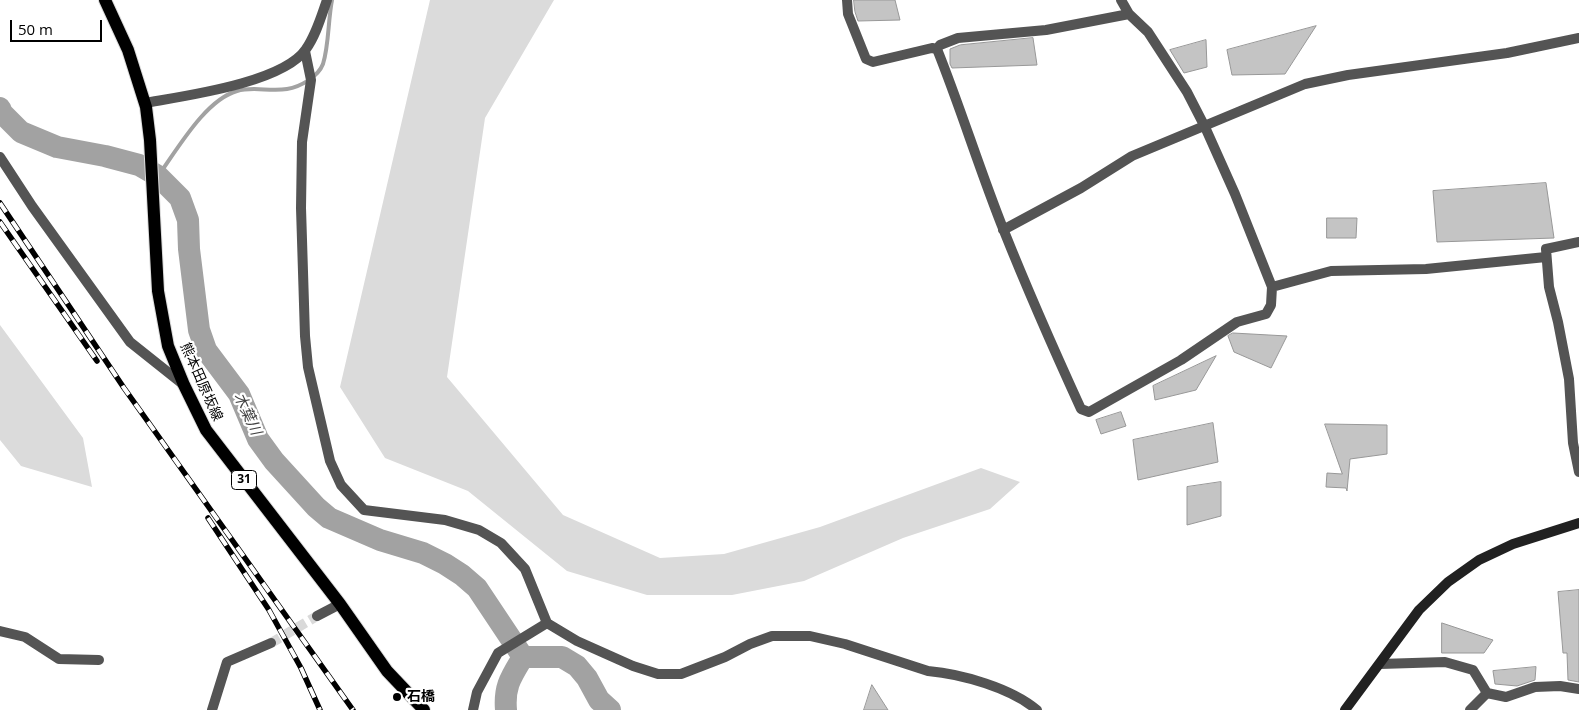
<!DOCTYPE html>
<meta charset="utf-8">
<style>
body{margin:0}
#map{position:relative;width:1579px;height:710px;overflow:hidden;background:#fff;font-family:"Open Sans",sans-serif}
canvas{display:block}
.scale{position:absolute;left:10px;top:20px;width:92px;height:22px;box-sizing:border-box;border:2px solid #000;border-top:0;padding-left:6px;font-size:15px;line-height:18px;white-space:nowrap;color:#000;-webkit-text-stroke:4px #fff;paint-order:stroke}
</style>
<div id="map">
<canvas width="1579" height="710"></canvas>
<div class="scale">50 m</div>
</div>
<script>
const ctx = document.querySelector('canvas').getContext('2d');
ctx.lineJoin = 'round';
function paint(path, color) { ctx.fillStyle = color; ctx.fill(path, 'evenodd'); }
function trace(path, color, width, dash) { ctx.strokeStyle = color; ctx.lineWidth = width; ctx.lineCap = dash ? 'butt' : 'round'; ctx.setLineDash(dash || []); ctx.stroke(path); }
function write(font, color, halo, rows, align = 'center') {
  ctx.font = font + ' "Open Sans","Noto Sans JP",sans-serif'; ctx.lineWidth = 4.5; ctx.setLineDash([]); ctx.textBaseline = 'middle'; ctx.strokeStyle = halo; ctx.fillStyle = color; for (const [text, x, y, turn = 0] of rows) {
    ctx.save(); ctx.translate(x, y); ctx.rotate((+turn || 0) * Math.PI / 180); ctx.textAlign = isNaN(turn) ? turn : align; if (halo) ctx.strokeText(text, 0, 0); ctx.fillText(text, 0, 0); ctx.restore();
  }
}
const green = new Path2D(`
 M430 0H554L485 118 447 377 563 515 660 558 724 554 820 527 981 468 1020 482 990 509 903 538 804 581 732 595H647L567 571 468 491 385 458 340 387Z
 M0 325 83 438 92 487 21 466 0 440Z`);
const stream = new Path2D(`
 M158 176C177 150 205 100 237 91 253 86 270 92 287 89 300 87 318 77 323 64 329 45 328 20 332 0`);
const river = new Path2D(`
 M0 108 2 113 21 132 57 147 105 156 139 165 158 176 180 198 188 220 189 249 199 330 206 350 239 394 258 439 274 461 316 507 329 518 380 540 423 553 445 564 462 575 477 588 523 657C511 677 504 686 506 710
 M523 657H562L577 666 587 678 599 700 610 710`);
const building = new Path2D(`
 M854 0H895L900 20 858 21 855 12Z
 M1316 26 1285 74 1232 75 1227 50Z
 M1033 38 1037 65 952 68 950 64V49L960 45Z
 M1206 40 1207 67 1184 73 1170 50Z
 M1546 183 1554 238 1437 242 1433 191Z
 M1327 218H1357L1356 238H1327Z
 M1233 333 1287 336 1271 368 1234 352 1228 336Z
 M1216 356 1196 390 1155 400 1153 386Z
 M1121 412 1126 426 1101 434 1096 420Z
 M1213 423 1218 462 1138 480 1133 440Z
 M1325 424 1387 425V454L1350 459 1347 491 1346 488 1326 487 1327 473 1342 474Z
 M1221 482V516L1187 525V487Z
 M1579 590V682L1568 680 1567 653H1563L1558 592Z
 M1442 623 1493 640 1484 653H1442Z
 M1536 667 1535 680 1517 686 1495 684 1493 671Z
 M872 685 888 710H864Z`);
const streetTunnel = new Path2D(`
 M271 643 317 616`);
const street = new Path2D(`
 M847 0 848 14 866 59 873 62 932 48 937 49
 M937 49C961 109 980 171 1004 231 1028 291 1054 350 1081 409L1089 412 1181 360 1237 322 1266 314 1271 305 1272 287 1235 194 1205 127 1187 92 1148 32 1129 14 1121 0
 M937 49 940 45 958 38 1046 30 1129 14
 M305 51 311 80 302 142 301 208 305 336 308 367 330 461 341 485 364 510 445 520 479 530 501 543 525 569 547 623 577 641 633 666 658 674H681L725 657 750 644 772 636H810L845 644 928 671C962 674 1011 688 1037 710
 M145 103C184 96 283 83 306 49 316 35 321 17 327 0
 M0 157 32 206 130 342 184 385
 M1003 230 1081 188 1132 156 1305 84 1348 75 1507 53 1579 38
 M1579 242 1546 249 1549 287 1558 322 1569 379 1573 443 1579 472
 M1272 287 1331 271 1426 269 1546 257
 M317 616 340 604
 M0 631 25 637 59 659 99 660
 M1380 664 1445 662 1473 670 1487 693 1506 697 1535 687 1560 686 1579 689
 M212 710 227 662 271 643
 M473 710 477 692 498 653 547 623
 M1470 710 1487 693`);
const secondary = new Path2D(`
 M1345 710 1419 610 1448 582 1479 560 1513 544 1579 523`);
const primary = new Path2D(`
 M105 0 128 50 146 107 150 140 158 291 168 346 184 385 206 430 340 604 387 671 424 710`);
const rail = new Path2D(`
 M0 203 124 388 353 710
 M0 222 97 361
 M208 518 269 610 301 668 320 710`);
const markers = [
 [397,697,5,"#000"]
];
const shields = [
 [244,480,25]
];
const shieldNames = [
 ["31",244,480]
];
const streetNames = [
 ["熊本田原坂線",201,382,66]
];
const poiNames = [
 ["石橋",407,697]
];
const waterNames = [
 ["木葉川",247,414,65]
];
paint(green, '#dbdbdb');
trace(stream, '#a2a2a2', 4);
trace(river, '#a2a2a2', 22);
paint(building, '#c4c4c4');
trace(building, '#989898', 1);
trace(streetTunnel, '#d9d9d9', 10, [10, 5]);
trace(primary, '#dbdbdb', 14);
trace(street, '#545454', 10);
trace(secondary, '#212121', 10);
trace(primary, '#000', 12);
trace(rail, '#000', 5.5);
trace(rail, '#fff', 4, [11]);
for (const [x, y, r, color] of markers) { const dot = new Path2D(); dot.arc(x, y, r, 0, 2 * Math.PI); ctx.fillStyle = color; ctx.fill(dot); trace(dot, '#fff', 2); }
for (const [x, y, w] of shields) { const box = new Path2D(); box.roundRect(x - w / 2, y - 9.5, w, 19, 4); ctx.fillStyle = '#fff'; ctx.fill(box); trace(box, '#000', 1); }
write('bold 12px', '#000', null, shieldNames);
write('14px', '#000', '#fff', streetNames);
write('bold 14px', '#000', '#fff', poiNames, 'left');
write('italic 15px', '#434343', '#fff', waterNames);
</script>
